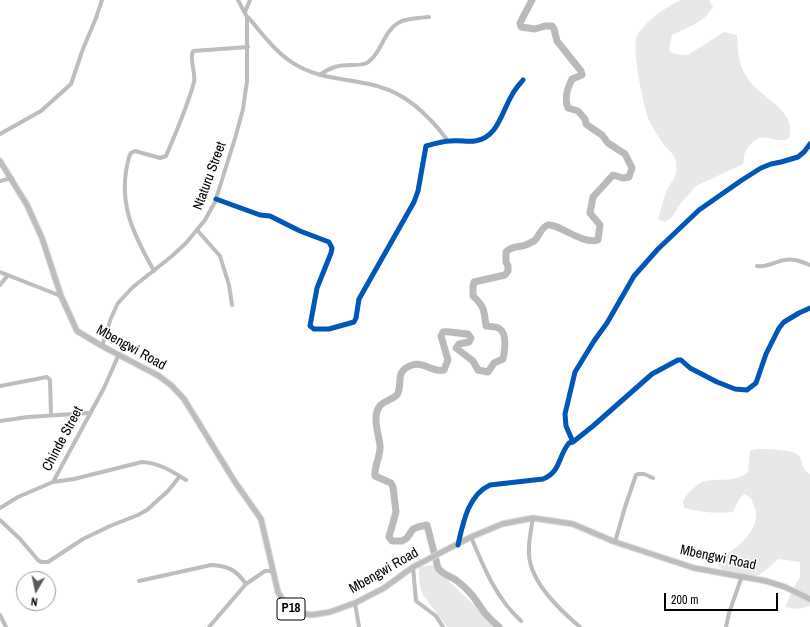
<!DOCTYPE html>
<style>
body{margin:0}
#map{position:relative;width:810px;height:627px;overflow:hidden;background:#fff;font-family:"Archivo Narrow",sans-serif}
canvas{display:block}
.north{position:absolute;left:16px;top:571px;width:40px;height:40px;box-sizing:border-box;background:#fff;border:1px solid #999;border-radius:50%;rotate:189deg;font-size:11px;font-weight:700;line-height:16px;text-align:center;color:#000}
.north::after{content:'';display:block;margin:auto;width:14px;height:18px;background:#595959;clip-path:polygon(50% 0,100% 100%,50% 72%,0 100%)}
.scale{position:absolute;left:664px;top:593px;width:114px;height:18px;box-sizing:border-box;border:2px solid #000;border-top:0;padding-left:5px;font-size:12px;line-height:14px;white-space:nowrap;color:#000;-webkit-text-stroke:3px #fff;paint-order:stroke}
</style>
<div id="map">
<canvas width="810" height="627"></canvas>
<div class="north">N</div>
<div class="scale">200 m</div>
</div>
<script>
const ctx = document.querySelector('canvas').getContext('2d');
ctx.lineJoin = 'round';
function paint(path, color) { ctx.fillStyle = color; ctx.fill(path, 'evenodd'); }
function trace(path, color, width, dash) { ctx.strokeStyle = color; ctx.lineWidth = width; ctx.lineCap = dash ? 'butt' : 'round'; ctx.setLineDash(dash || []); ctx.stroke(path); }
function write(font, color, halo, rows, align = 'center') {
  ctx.font = font + ' "Archivo Narrow",sans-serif'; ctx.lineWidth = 3; ctx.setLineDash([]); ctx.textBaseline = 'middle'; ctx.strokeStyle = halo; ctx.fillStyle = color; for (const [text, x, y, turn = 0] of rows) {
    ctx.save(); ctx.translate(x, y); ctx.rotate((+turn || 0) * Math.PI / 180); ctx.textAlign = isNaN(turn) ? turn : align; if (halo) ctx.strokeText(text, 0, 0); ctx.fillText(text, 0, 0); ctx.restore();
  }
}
const green = new Path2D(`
 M681 0H709L713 7C705 22 687 28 672 35L669 50 674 54 688 55 724 32 737 35C738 51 738 65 748 79 759 97 799 111 789 138 774 146 765 129 751 144 744 151 744 154 743 164L696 186 681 203 671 218 665 222 658 219C661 210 663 199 667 190 673 178 678 178 676 162 675 154 669 151 664 145 659 138 654 130 650 122 644 111 631 46 637 36 644 22 667 6 681 0Z
 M757 449C766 449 794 449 799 456 804 464 801 469 810 474V606L797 609 785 607 794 587 800 577V562L778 559C772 565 766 571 758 575 741 583 723 577 716 560 733 551 758 534 756 512 755 507 752 502 751 498L744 494 739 499 733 512C718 514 699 512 684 508 684 506 683 504 683 502 684 496 699 482 705 481 721 478 733 483 748 472L750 451Z
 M433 565 438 569 442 575 498 627H447L423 595 419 582V567Z`);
const river = new Path2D(`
 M499 627C493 621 486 616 482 609 474 597 468 589 456 580 450 576 443 575 438 568L427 525 418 527 413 529 407 538 402 541H392L389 537 396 512 393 487 391 483 375 476C374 466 381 455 380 446 379 434 372 418 379 407 383 400 395 400 398 393 403 381 394 372 412 365 424 361 433 373 444 370L448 360 441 336 443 332C450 331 459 334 468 334L471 338 469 342 459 344 456 348 473 361 478 370 488 372 494 363 503 359C505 351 507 334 500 329 496 326 491 327 486 326 484 311 485 307 473 296V287L474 282 505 275 508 271V266L506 262V252C512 245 521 248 528 244 530 243 532 242 534 241 539 237 541 227 548 225 558 223 582 245 598 240L600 225 590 213 593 197 613 175 623 178 629 177 632 168 625 154 608 143 602 135 590 127 586 124 585 119 578 111 568 108C564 99 568 87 572 79L582 75 581 71 557 41 554 29 552 26H545L535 29 521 27 520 23 532 0`);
const minor = new Path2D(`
 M245 12 250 0
 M248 17C263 35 279 57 300 67 317 76 335 78 353 81 362 83 372 84 380 87 409 95 431 118 448 141
 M320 75C330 67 339 65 351 65 357 65 362 65 367 63 372 60 376 54 379 49 394 20 397 20 429 17
 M0 134 41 111 71 84 83 49 96 18 102 0
 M0 181 12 178
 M216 199 260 215 270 216 300 231 329 242 332 248 331 253 317 288 310 326 314 329H329L354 322 356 318 359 299 414 202 418 191 426 146C433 144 443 141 450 141 459 140 467 142 475 141 498 138 502 111 512 95 515 89 519 85 523 80
 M197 230 220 256 229 285 232 305
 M757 266C766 268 776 261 785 260 794 258 802 262 810 265
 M154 271C132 232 117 201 129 157L131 153 135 151 160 158 166 156C176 132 187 108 194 82 196 72 189 60 193 51L248 47
 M0 272 61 296
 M0 285 8 275
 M102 346 111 318 118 303 133 287 172 256 186 243 205 220 215 202 236 135 243 109 247 81V17L238 0
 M0 386 47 377 50 380 51 415
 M0 421 28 417 89 413
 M573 442 566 426 565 414 575 372 594 341 607 323 634 276 658 249 699 210 742 180 761 168 771 164 781 162 798 157 804 152 810 144
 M53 482 74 479 142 462C159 463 172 471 186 480
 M0 508 18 497 53 482 104 388 119 354
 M533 518C531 530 528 543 529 555 531 583 560 610 580 627
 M0 520 20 539 38 560 41 562H48L83 539 110 526 138 515 147 510 168 491 180 476
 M471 537C484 568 496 598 521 621
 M615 542 625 507 636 475 638 474H644L653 478
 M458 544C463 522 468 495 490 485L543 479C561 472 558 456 569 443L573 442 593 426 652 374 678 360H681L690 368 717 382 735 389 747 390 756 383 766 354 779 328 784 322 799 313 810 308
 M413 567 416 601 436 616 443 627
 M139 581 211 565C229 566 236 570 246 584
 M355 603 359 627
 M0 615 6 627
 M209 627 246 584 265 571H272
 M726 627 729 613 742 576`);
const major = new Path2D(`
 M0 161 27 205 42 238 61 296 77 331 102 346 159 376 172 386 184 399 235 482 261 519 278 592 288 608 297 612 311 615 330 612 355 603 384 588 413 567 471 537 502 524 533 518 573 524 615 542 694 568 766 581 785 587 810 599`);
const cycleway = new Path2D(`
 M216 199 260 215 270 216 300 231 329 242 332 248 331 253 317 288 310 326 314 329H329L354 322 356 318 359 299 414 202 418 191 426 146C433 144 443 141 450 141 459 140 467 142 475 141 498 138 502 111 512 95 515 89 519 85 523 80
 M573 442 566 426 565 414 575 372 594 341 607 323 634 276 658 249 699 210 742 180 761 168 771 164 781 162 798 157 804 152 810 144
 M458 545C463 523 468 495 490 485L543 479C561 472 558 456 569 443L573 442 593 426 652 374 678 360H681L690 368 717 382 735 389 747 390 756 383 766 354 779 328 784 322 799 313 810 308`);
const shields = [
 [291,609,28]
];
const shieldNames = [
 ["P18",291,609]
];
const streetNames = [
 ["Ntaturu Street",210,176,-70],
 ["Mbengwi Road",131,348,29],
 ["Chinde Street",63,439,-62],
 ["Mbengwi Road",718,558,12],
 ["Mbengwi Road",384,571,-30]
];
paint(green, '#e8e8e8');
trace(river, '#bababa', 7);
trace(major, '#dbdbdb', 7);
trace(minor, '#bdbdbd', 4);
trace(major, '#bdbdbd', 5);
trace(cycleway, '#0057b8', 5);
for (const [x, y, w] of shields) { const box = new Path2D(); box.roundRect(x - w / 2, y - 11, w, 22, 3); ctx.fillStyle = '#fff'; ctx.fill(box); trace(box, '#000', 1); }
write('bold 13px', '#000', null, shieldNames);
write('14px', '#000', '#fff', streetNames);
</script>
